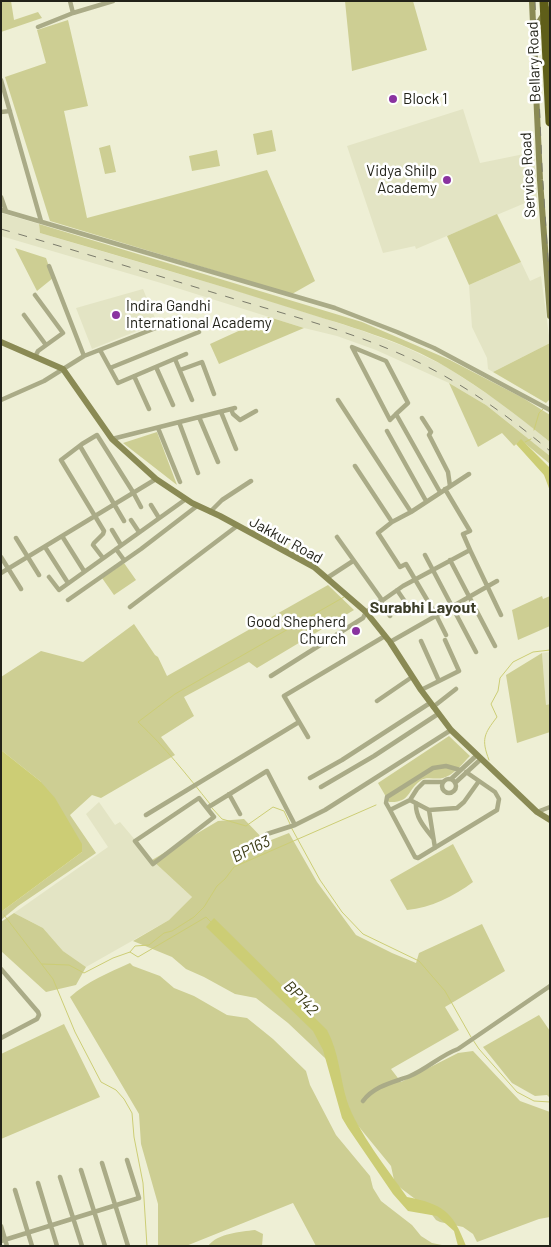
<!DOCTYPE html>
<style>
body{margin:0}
#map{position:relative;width:551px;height:1247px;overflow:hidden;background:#eeefd5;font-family:Barlow,sans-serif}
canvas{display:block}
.frame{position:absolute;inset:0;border:2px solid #222219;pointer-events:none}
</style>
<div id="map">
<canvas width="551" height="1247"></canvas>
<div class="frame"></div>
</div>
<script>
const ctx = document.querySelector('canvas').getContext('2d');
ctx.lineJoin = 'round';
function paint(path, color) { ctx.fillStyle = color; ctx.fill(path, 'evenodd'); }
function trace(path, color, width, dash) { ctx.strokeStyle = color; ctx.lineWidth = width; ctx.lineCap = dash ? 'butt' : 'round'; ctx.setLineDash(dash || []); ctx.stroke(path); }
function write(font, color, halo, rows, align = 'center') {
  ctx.font = font + ' Barlow,sans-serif'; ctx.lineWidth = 5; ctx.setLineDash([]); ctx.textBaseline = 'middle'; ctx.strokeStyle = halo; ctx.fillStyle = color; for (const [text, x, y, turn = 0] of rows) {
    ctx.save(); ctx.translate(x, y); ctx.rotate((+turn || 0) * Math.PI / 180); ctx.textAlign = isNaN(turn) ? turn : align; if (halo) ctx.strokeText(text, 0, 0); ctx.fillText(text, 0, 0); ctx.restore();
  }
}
const built = new Path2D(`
 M463 109 480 163 534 152 537 198 416 249 415 246 383 253 347 146Z
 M1 213 39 224 40 233 261 298 360 330 403 346 445 366 509 408 550 442V456L486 405 449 383 376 350 337 336 304 328 161 283 1 236Z
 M521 262 530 281 541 276 550 343 493 372 488 369 487 358 472 327 469 285Z
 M143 289 157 323 92 349 76 308Z
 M550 652V704L546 705 542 653Z
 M99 802 115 825 120 822 152 860 192 897 169 920 86 967 63 951 43 928 14 913 108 847 86 814Z`);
const green = new Path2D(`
 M1 1H11L14 20 38 12 42 18 1 32Z
 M345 1H413L427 50 352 71Z
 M68 20 88 106 64 111 87 218 267 170 315 281 292 294 50 221 5 77 46 63 37 30Z
 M272 130 276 151 257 155 253 134Z
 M110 145 116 172 105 174 99 148Z
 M217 150 220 166 192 171 189 156Z
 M497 214 521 262 469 285 447 236Z
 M39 224 362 322 450 360 523 398 550 415V442C517 415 483 389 446 367 401 340 347 326 297 310 212 283 126 258 40 233Z
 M15 248 46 258 53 278 37 291Z
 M269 317 304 328 219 364 210 344Z
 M550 343V399L546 403 493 372Z
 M449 383 486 405 550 456V464L521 440 514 446 502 433 478 447Z
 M157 432 177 485 123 443Z
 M124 563 136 580 114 595 102 578Z
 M328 585 354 610 257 668 249 662 184 697 194 716 161 737 175 755 101 798 92 795 70 815 96 853 18 906 1 920V912L82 852 40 781 1 750V677L41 651 83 662 134 624 155 655 158 657 167 676Z
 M542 596 543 599 550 596V626L518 640 512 610Z
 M542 653 546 705 550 704V732L517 743 506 675Z
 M449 736 470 756C462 764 454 775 443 778 435 780 426 776 420 781 407 790 411 803 389 802L378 783Z
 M244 819 266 842 289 833 317 882 356 935 392 953 416 963 419 953 482 924 505 971 445 1007 459 1030 391 1069 401 1082 458 1053 473 1051 520 1101 550 1112V1217L539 1219 477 1242 473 1234 463 1227 440 1222 436 1220 427 1208 398 1186 394 1180 391 1166 355 1122 326 1059 288 1023 256 998 235 994 204 977 186 969 172 957 133 941 169 920 192 897 152 860 218 821Z
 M453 844 473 882C454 896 431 908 407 910L390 880Z
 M14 913 43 928 63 951 86 967 76 985 46 992 1 951V922Z
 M130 963 133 966 160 976 174 988 194 996 227 1015 247 1018 273 1039 306 1071 310 1085 336 1135 370 1176 373 1188 381 1201 412 1225 421 1236 432 1243 447 1246H316L293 1203 186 1246H158V1204L141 1144 139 1114 70 997C88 981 108 973 130 963Z
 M539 1015 550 1031V1098L547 1095 535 1096 512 1083 483 1047Z
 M64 1024 100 1097 1 1139V1054Z
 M255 1230 263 1234 262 1246H208C218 1233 240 1232 255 1230Z`);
const water = new Path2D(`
 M521 439 550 468V491L544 475 516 444Z
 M1 750 40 781 55 798 82 844V852L1 912Z
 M214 918 327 1030C339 1052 340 1078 347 1101 357 1131 388 1170 407 1197 442 1204 453 1211 466 1246H458L454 1231 437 1216 408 1211 393 1194 348 1128 342 1118 323 1050 313 1031 206 927Z`);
const stream = new Path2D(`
 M534 430 539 413 543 409
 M525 442 531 439
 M489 760C481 739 484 734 497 717L491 704 498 691 500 678 513 662 533 652 550 650
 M210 804C187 775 165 747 138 722L175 694 344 597
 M212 808 222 819 246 826 273 807 284 811 290 824
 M291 827 320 880 342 912 363 934 419 961 445 991 471 1037
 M4 915 53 979 75 1032 101 1082 116 1090 124 1099 132 1113 134 1137 143 1183 147 1246
 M130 952 135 946 149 945 164 933 172 931 194 917 204 907 217 886 225 879 234 867 376 805
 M42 964 69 965 84 973 113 958 130 952 138 957 206 917 211 922
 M473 1040 479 1049 517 1092 534 1101 550 1102`);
const street = new Path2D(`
 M70 1 73 13
 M38 27 73 13 113 1
 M1 80 41 221
 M1 112 10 111
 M1 197 6 211
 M1 210 335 308 397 332 434 348 550 410
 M49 266 84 356
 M24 315 46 345
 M100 350 118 383 186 354
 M35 357 38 351 63 333 35 295
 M175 359 192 400
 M156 367 173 405
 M110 368 199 332
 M180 370 202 362 214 394
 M134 376 149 409
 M1 400 44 381 84 356 166 324
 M338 400 411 512
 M231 409 233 414 240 420 256 411
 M221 412 236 449
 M396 414 408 403 386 361 352 347 390 420 396 414 440 492
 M199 417 218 462
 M422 418 431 432 429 435 448 472 450 486
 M179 422 198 473
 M158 428 180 482
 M387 431 426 501
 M112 439 235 408
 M80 446 124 521
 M355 466 392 522
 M151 505 159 518
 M210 512 222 500 251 481
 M131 520 139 532
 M112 530 121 545
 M62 536 84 571
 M337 537 382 600
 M16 538 39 575
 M45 547 68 583
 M116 549 124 560
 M470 550 501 615
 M425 555 476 652
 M1 557 21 589
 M103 558 93 545 94 543 103 534 104 531 61 460 82 444 97 435 133 492 141 507
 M450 560 495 646
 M1 573 156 479
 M49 577 59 590 186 499
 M327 578 353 561
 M397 590 408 606
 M68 600 141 549 197 506
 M380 601 390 616
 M130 607 237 526
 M446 635 436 615 406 564 400 567 378 533 392 522 411 512 469 474
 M421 641 439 681
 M390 642 497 581
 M271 676 363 618 366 612 403 586 470 550 463 534 470 531 445 489
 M421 690 459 671 445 640
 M377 701 412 677
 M433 707 456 689
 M308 737 284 696 385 636
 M310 778 342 760 430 703
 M442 786a7 7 0 1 1 14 0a7 7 0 1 1-14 0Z
 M451 779 477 755
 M443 782H424L417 789 410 800 390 810 415 857 418 858 497 810 499 799 495 792 466 772
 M455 783 481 759
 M321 787 374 756 438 714
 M229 794 240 814
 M199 798 214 817 153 864 135 841Z
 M410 800 429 810 457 808 464 802 479 781
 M416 803C415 817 425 828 433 838
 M207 808 267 771 295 825
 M390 810 386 803 387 797 433 768 446 766 460 770
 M429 810 435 848
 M537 812 550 807
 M146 815 299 722
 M267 834 295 825 325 810 451 730
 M1 969 38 1012 39 1015 37 1019 1 1038
 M363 1101C374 1086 394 1082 410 1076 427 1069 441 1055 458 1049L550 986
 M102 1163 128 1246
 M81 1170 105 1246
 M60 1177 82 1246
 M38 1183 57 1246
 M15 1190 32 1246
 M1 1226 7 1246
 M1 1241 139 1198 127 1160`);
const secondary = new Path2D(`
 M532 1 540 180 550 316
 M534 30 544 14 550 9
 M1 342 63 369 112 439 156 479 192 503 220 516 314 567 366 612 390 642 421 690 451 730 537 812 550 820`);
const rail = new Path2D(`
 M535 1 542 167 550 290
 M1 229C74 250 146 272 218 294 287 315 357 332 422 364 468 387 511 418 550 451`);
const highwayBridge = new Path2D(`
 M544 1 550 122`);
const markers = [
 [393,99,5,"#8a33a0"],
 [447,180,5,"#8a33a0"],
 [116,315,5,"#8a33a0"],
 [356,631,5,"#8a33a0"]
];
const streetNames = [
 ["Bellary Road",534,62,-92],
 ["Service Road",528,175,-93],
 ["Jakkur Road",286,540,29]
];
const poiNames = [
 ["Block 1",403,99],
 ["Vidya Shilp",437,171,"right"],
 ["Academy",437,188,"right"],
 ["Indira Gandhi",126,306],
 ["International Academy",126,323],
 ["Good Shepherd",346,622,"right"],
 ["Church",346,639,"right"]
];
const neighbourhoodNames = [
 ["Surabhi Layout",423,608]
];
const waterNames = [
 ["BP163",251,849,-26],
 ["BP142",301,998,46]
];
paint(built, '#e3e4c4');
paint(green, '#cdce93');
paint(water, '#cccd75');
trace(stream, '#cccd75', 1);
trace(street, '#aaab87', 4.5);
trace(secondary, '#8a8a54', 6);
trace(rail, '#7b7b6b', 1, [9, 9]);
trace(highwayBridge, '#5f5e19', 9);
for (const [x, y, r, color] of markers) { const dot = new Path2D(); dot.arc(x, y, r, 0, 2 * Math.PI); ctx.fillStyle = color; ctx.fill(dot); trace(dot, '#fff', 2); }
write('15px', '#222219', '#fff', streetNames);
write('15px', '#222219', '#fff', poiNames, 'left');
write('bold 16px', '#3c3d28', '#fff', neighbourhoodNames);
write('italic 16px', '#3a3a14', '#fff', waterNames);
</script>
